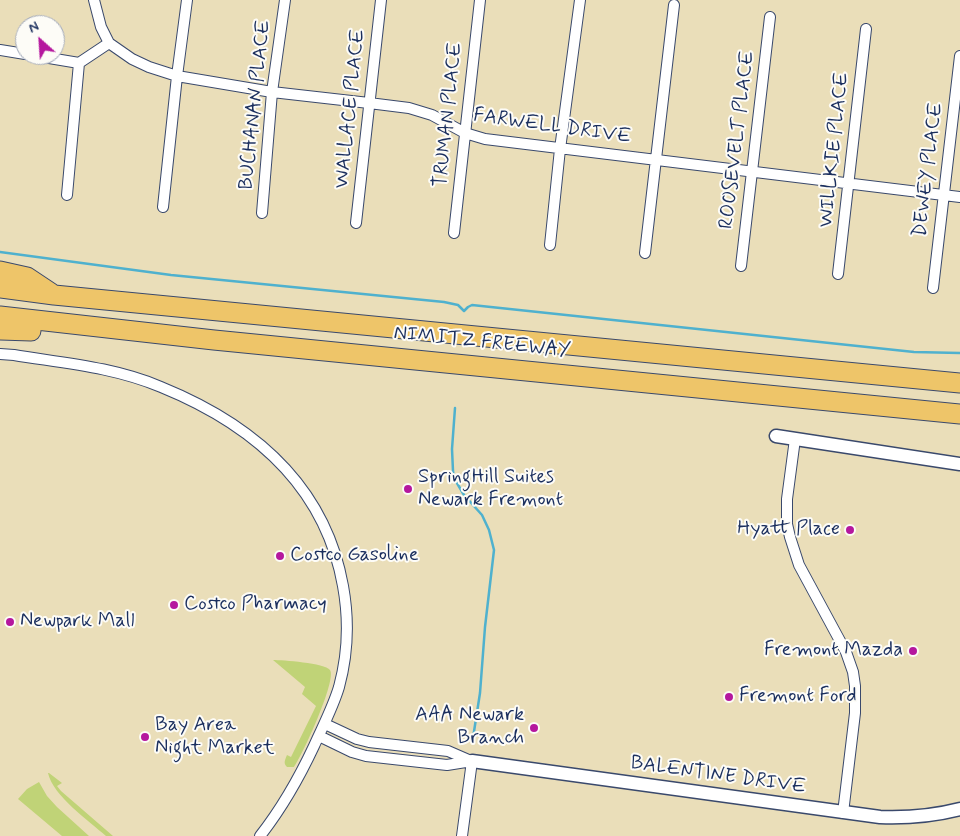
<!DOCTYPE html>
<style>
body{margin:0}
#map{position:relative;width:960px;height:836px;overflow:hidden;background:#eadeb9;font-family:Mynerve,sans-serif}
canvas{display:block}
.north{position:absolute;left:15px;top:15px;width:50px;height:50px;box-sizing:border-box;background:#fdfcf7;border:1px solid #a3aaba;border-radius:50%;rotate:334deg;font-size:14px;font-weight:700;line-height:20px;text-align:center;color:#1b2f5e}
.north::after{content:'';display:block;margin:auto;width:18px;height:22px;background:#b5179e;clip-path:polygon(50% 0,100% 100%,50% 72%,0 100%)}
</style>
<div id="map">
<canvas width="960" height="836"></canvas>
<div class="north">N</div>
</div>
<script>
const ctx = document.querySelector('canvas').getContext('2d');
ctx.lineJoin = 'round';
function paint(path, color) { ctx.fillStyle = color; ctx.fill(path, 'evenodd'); }
function trace(path, color, width, dash) { ctx.strokeStyle = color; ctx.lineWidth = width; ctx.lineCap = dash ? 'butt' : 'round'; ctx.setLineDash(dash || []); ctx.stroke(path); }
function write(font, color, halo, rows, align = 'center') {
  ctx.font = font + ' Mynerve,sans-serif'; ctx.lineWidth = 4; ctx.setLineDash([]); ctx.textBaseline = 'middle'; ctx.strokeStyle = halo; ctx.fillStyle = color; for (const [text, x, y, turn = 0] of rows) {
    ctx.save(); ctx.translate(x, y); ctx.rotate((+turn || 0) * Math.PI / 180); ctx.textAlign = isNaN(turn) ? turn : align; if (halo) ctx.strokeText(text, 0, 0); ctx.fillText(text, 0, 0); ctx.restore();
  }
}
const green = new Path2D(`
 M273 660C282 660 325 663 330 670 337 680 302 756 294 767H287C283 763 285 760 287 755L291 757 316 706 302 694 305 687Z
 M48 773H49L62 783 57 786 61 791 113 836H106C89 821 53 796 48 773Z
 M39 782 47 796 57 807 89 836H62L18 799 27 789Z`);
const stream = new Path2D(`
 M0 252 171 275 444 302 458 305 464 311 468 307 472 305 914 352 960 353
 M455 408 452 449 453 471 454 478 464 495 482 515 489 530 494 550 485 627 480 693 473 738`);
const minor = new Path2D(`
 M94 0 101 27 109 43 132 59 149 67 177 76 272 92 369 103 409 108 432 115 465 133 485 139 960 197
 M0 50 25 54
 M31 55 79 63 109 43
 M67 195 79 63
 M163 207 177 76 187 0
 M262 213 272 92 285 0
 M356 223 381 0
 M454 233 480 0
 M550 245 560 149 580 0
 M645 253 674 5
 M741 266 770 17
 M838 274 866 29
 M933 288 960 56
 M0 354 14 355C63 363 114 367 161 387 252 424 325 485 343 586 349 619 348 654 339 687 333 707 323 726 314 746 299 778 282 808 260 836
 M795 439 787 499V524L790 537 799 565 846 652 853 672 855 686V713L843 813
 M325 724 357 739 369 742 448 751 471 761
 M319 736 352 752 366 756 447 765 472 761
 M462 836 472 761`);
const tertiary = new Path2D(`
 M776 436 960 464
 M472 761 880 817C907 818 933 816 960 809`);
const motorway = new Path2D(`
 M0 271 27 277 51 293
 M0 288 54 295 960 383
 M0 316 214 340 960 414
 M0 330 31 331`);
const markers = [
 [408,489,5,"#b5179e"],
 [850,530,5,"#b5179e"],
 [280,556,5,"#b5179e"],
 [174,605,5,"#b5179e"],
 [10,622,5,"#b5179e"],
 [913,651,5,"#b5179e"],
 [729,697,5,"#b5179e"],
 [534,728,5,"#b5179e"],
 [145,737,5,"#b5179e"]
];
const streetNames = [
 ["BUCHANAN PLACE",256,105,-84],
 ["WALLACE PLACE",351,109,-84],
 ["TRUMAN PLACE",449,115,-84],
 ["FARWELL DRIVE",552,127,8],
 ["ROOSEVELT PLACE",738,140,-83],
 ["WILLKIE PLACE",835,150,-84],
 ["DEWEY PLACE",929,170,-83],
 ["NIMITZ FREEWAY",482,343,6],
 ["BALENTINE DRIVE",718,776,8]
];
const poiNames = [
 ["SpringHill Suites",418,478],
 ["Newark Fremont",418,501],
 ["Hyatt Place",840,530,"right"],
 ["Costco Gasoline",290,556],
 ["Costco Pharmacy",184,605],
 ["Newpark Mall",20,622],
 ["Fremont Mazda",903,651,"right"],
 ["Fremont Ford",739,697],
 ["AAA Newark",524,716,"right"],
 ["Branch",524,739,"right"],
 ["Bay Area",155,726],
 ["Night Market",155,749]
];
paint(green, '#c0d377');
trace(stream, '#4fb1ce', 2.5);
trace(minor, '#3a496c', 12);
trace(tertiary, '#3a496c', 15);
trace(motorway, '#3a496c', 21);
trace(minor, '#fff', 10);
trace(tertiary, '#fff', 12);
trace(motorway, '#eec569', 19);
for (const [x, y, r, color] of markers) { const dot = new Path2D(); dot.arc(x, y, r, 0, 2 * Math.PI); ctx.fillStyle = color; ctx.fill(dot); trace(dot, '#fdfcf7', 2); }
write('20px', '#1b2f5e', '#fdfcf7', streetNames);
write('20px', '#1b2f5e', '#fdfcf7', poiNames, 'left');
</script>
